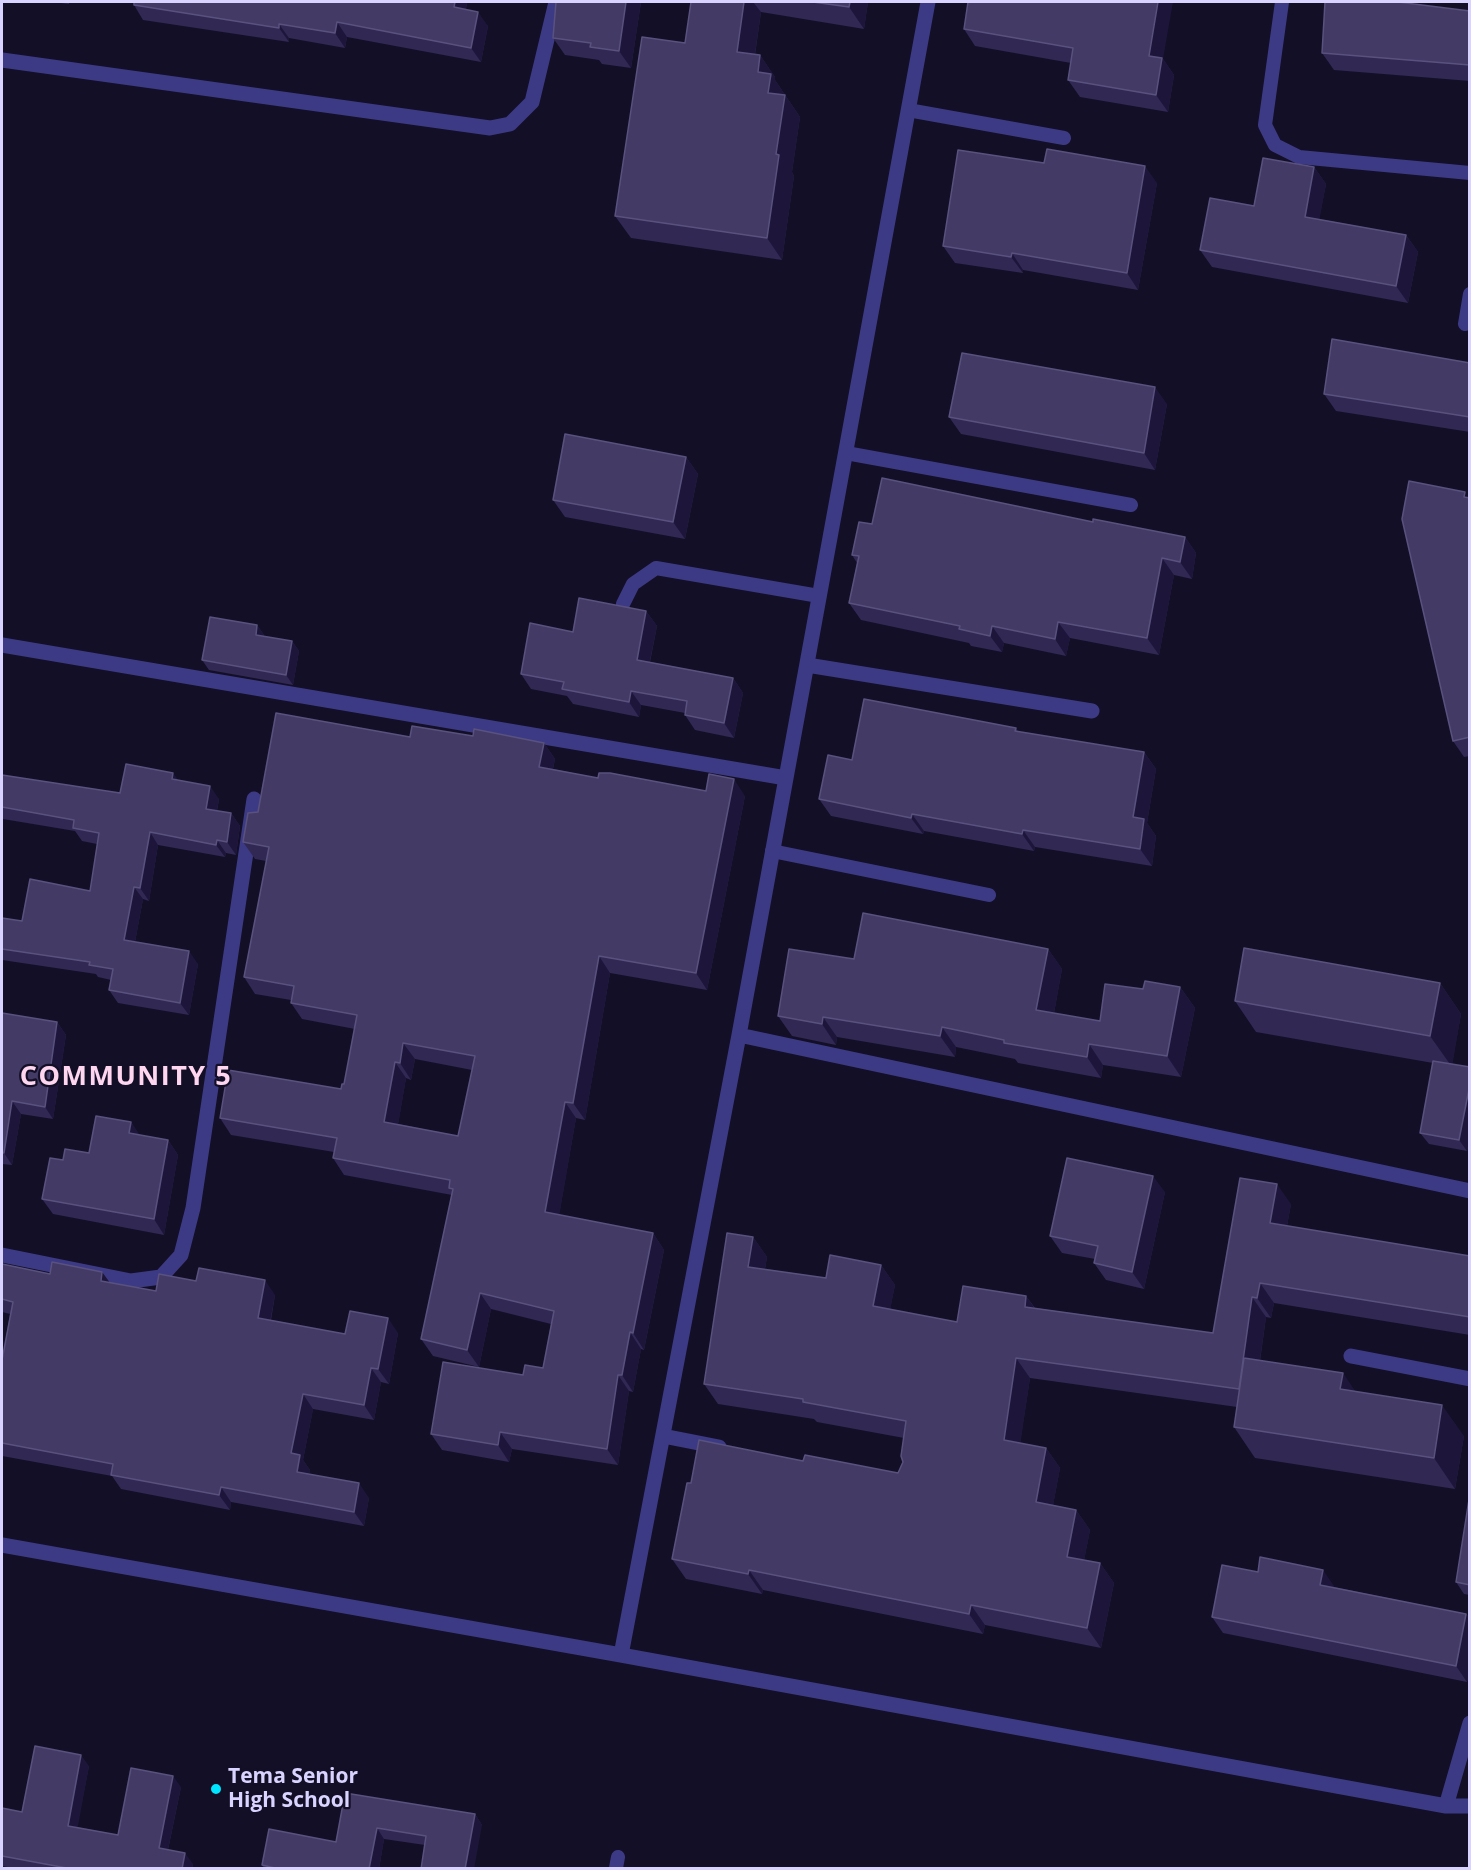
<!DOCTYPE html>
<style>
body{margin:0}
#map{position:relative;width:1471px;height:1870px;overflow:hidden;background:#130f26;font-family:"Open Sans",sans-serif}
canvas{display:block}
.frame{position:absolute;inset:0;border:3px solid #d9d4ff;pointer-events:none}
</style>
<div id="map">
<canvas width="1471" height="1870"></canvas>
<div class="frame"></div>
</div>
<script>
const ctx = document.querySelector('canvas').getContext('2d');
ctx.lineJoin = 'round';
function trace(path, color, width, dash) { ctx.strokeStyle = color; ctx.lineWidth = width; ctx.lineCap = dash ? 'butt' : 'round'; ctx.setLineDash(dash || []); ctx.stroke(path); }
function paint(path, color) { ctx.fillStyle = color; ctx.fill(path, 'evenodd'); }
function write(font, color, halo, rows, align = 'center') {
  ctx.font = font + ' "Open Sans",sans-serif'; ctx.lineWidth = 4.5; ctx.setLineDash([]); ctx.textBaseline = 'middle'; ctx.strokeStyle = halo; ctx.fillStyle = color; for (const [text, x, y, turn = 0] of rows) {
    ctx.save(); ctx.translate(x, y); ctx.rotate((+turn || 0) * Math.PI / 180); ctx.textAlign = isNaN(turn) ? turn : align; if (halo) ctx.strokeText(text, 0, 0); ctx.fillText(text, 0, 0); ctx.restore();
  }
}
const service = new Path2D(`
 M1282 2 1265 125 1275 145 1299 157 1470 173
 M908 110 1064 138
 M1465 324 1470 294
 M846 453 1131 505
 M623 604 633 584 656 568 819 596
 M772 851 989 895
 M616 1868 618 1857`);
const minor = new Path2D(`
 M2 60 490 128 510 124 532 102 556 2
 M2 645 786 778
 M807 665 1092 711
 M739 1035 1470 1191
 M2 1255 131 1281 161 1277 181 1255 193 1208 254 799
 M1351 1356 1470 1379
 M663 1436 719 1447
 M2 1545 621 1655 1446 1806H1470
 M621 1655 739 1035 928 2
 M1446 1806 1470 1723`);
const wall = new Path2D(`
 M53 2H69V4Z
 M467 2 466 9 488 26 481 62 347 37 345 48 289 38V42L143 20 134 5Z
 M556 2H641L631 68 602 64 599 60 565 55 553 38Z
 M691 2H868L864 29 761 12 755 55H760L775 77V80L800 117 792 172 794 176 782 260 631 238 615 216 685 43Z
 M1470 11V81L1334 70 1322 53Z
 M964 29 1163 59 1174 75 1168 112 1080 97 1068 80 1071 63 975 46Z
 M1314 167 1326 184 1319 219 1406 235 1418 252 1408 303 1212 267 1200 250 1254 206Z
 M1157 183 1138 290 1023 270V273L955 263 943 246Z
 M1470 363V432L1336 411 1324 394Z
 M1167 404 1155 470 961 434 949 417Z
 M686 457 698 474 685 539 565 517 553 500Z
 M1469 498 1470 756 1464 757 1453 741Z
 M1093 522 1185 537 1196 553 1192 579 1174 575 1159 655 1070 638 1066 656 1004 643 1002 652 971 646 969 643 861 620 849 603 857 563 852 555 872 524Z
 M646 611 657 626 650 662 733 678 743 693 734 738 695 730 685 715V713L641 705 639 717 573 704 567 696 531 689 521 674 573 632Z
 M257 625 264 635V637L292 641 299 651 293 685 209 670 202 660Z
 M1016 728 1018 732 1144 752 1156 769 1147 823 1156 836 1152 866 1035 847 1034 851 924 831 923 834 831 816 819 799 852 760Z
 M473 736 544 743 555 759 553 769 598 778 745 796 707 990 610 973 585 1120 576 1118 559 1215 653 1233 664 1250 644 1350 641 1349 633 1392 629 1391 618 1465 512 1449 509 1462 442 1450 431 1434 523 1375 543 1368 551 1324 491 1309 479 1367 433 1356 421 1339 452 1195 344 1175 333 1158 334 1152 231 1135 220 1118 341 1089 344 1084 355 1029 302 1019 291 1003V1000L255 994 244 977 266 861 255 859 243 842 258 812 410 737ZM415 1059 472 1070 458 1136 398 1124 406 1078 411 1080Z
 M2 775 120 793 178 780 219 799 217 811 231 813 240 826 236 855 226 853 225 857 158 845 149 901 143 899 135 942 198 964 189 1015 118 1003 109 990 111 980 98 977 96 974 2 960V918L22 921 90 891 97 844 82 841 75 831 3 819 2 817Z
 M1048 949 1062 969 1054 1013 1100 1021 1143 989 1180 987 1195 1008 1181 1077 1103 1065 1101 1078 1018 1063 1015 1059 956 1047 955 1057 837 1037 836 1045 792 1036 778 1016 854 959Z
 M1440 983 1461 1014 1452 1064 1470 1067V1139L1467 1151 1429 1144 1420 1133 1433 1063 1256 1032 1235 1001Z
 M2 1013 57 1022 66 1035 53 1119 21 1114 12 1165 2 1164Z
 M131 1122 139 1135 168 1140 178 1155 164 1235 53 1214 42 1199 63 1160 89 1153Z
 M1165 1192 1144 1289 1106 1280 1094 1263 1095 1259 1062 1253 1050 1236Z
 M1291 1204 1287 1226 1470 1256V1335L1274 1303 1271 1318 1266 1317 1260 1361 1356 1392 1464 1436 1455 1489 1255 1458 1234 1427 1237 1407 1030 1378 1020 1443 1046 1448 1060 1468 1053 1505 1076 1510 1090 1530 1084 1560 1100 1563 1114 1583 1101 1648 985 1625 983 1634 763 1590 762 1594 686 1579 672 1559 691 1483 803 1461 898 1473 903 1462 904 1438 817 1422 814 1419 718 1404 704 1384 753 1237 767 1257 765 1269 826 1278 881 1265 895 1285 890 1309 957 1322 1026 1296 1035 1308 1213 1333Z
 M2 1264 50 1274 102 1272 110 1283 156 1291 275 1295 271 1320 345 1334 398 1333 389 1384 381 1382 374 1420 313 1409 303 1460 310 1470 309 1474 369 1498 364 1526 231 1502 230 1510 121 1489 112 1476 2 1456V1360L10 1314 2 1312Z
 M1470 1493V1595L1464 1594 1456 1582Z
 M1334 1586V1587L1466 1614 1470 1618V1669L1467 1682 1223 1633 1212 1617Z
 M89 1766 77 1827 118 1835 181 1787 168 1850 193 1864 192 1869H18L2 1866V1808L22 1812Z
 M345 1793 475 1814 482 1825 425 1845 384 1839 379 1869H264L262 1865 336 1842Z`);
const shadedWall = new Path2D(`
 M455 2H467L464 21 454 7Z
 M626 2H641L631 68 619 51Z
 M744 2H753L761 12 752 74 737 52Z
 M850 2H868L864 29 849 7Z
 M1158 2H1173L1163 59 1174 75 1168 112 1156 95 1149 56Z
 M478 12 488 26 481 62 471 48Z
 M337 22 347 37 345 48 335 33Z
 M279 24 289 38V42L279 28Z
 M760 55 775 77V80L800 117 792 172 794 176 782 260 767 238 776 154 768 93 758 72Z
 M1145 166 1157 183 1138 290 1127 273Z
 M1314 167 1326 184 1317 233 1305 217Z
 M1406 235 1418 252 1408 303 1396 286Z
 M1012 253 1023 270V273L1011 257Z
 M1155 387 1167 404 1155 470 1144 453Z
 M686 457 698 474 685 539 673 522Z
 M1185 537 1196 553 1192 579 1180 562Z
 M1162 558 1174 575 1159 655 1147 638Z
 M646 611 657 626 647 675 637 660Z
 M1058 622 1070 638 1066 656 1055 639Z
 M257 625 264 635 262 645 256 635Z
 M992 626 1004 643 1002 652 990 636Z
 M292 641 299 651 293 685 286 675Z
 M733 678 743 693 734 738 724 723Z
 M631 691 641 705 639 717 629 702Z
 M544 743 555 759 550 783 539 767Z
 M1144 752 1156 769 1147 823 1156 836 1152 866 1140 849 1133 817Z
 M173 773 182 785 172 779Z
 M734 779 745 796 707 990 696 973Z
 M210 786 219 799 215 821 206 809Z
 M231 813 240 826 236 855 227 842Z
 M912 814 924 831 923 834 911 818Z
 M1023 830 1035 847 1034 851 1022 834Z
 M150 832 158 845 149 901 140 888Z
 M217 840 226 853 225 857 216 845Z
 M134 887 143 899 133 953 124 940Z
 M1048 949 1062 969 1051 1030 1036 1010Z
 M189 951 198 964 189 1015 180 1003Z
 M599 956 610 973 585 1120 573 1103Z
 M1440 983 1461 1014 1452 1067 1430 1036Z
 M1180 987 1195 1008 1181 1077 1167 1056Z
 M823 1017 837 1037 836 1045 822 1024Z
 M57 1022 66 1035 53 1119 45 1107Z
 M942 1027 956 1047 955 1057 940 1036Z
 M403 1043 415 1059 411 1080 400 1063Z
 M1089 1044 1103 1065 1101 1078 1087 1057Z
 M395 1062 406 1078 396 1138 384 1122Z
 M1470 1084V1139L1467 1151 1459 1140Z
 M12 1101 21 1114 12 1165 4 1153Z
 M565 1102 576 1118 557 1229 545 1212Z
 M131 1122 142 1138 129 1133Z
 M168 1140 178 1155 164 1235 154 1219Z
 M1153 1176 1165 1192 1144 1289 1132 1272Z
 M1277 1184 1291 1204 1284 1243 1270 1223Z
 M653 1233 664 1250 644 1350 633 1333Z
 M753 1237 767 1257 762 1287 748 1267Z
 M881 1265 895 1285 887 1326 873 1306Z
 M102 1272 113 1287 101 1281Z
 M265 1280 275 1295 268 1333 258 1318Z
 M1260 1283 1274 1303 1271 1318 1257 1298Z
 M480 1293 491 1309 479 1367 467 1350Z
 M1026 1296 1040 1316 1025 1307Z
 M1252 1297 1266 1317 1253 1409 1239 1389Z
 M388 1318 398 1333 389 1384 378 1369Z
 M630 1332 641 1349 633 1392 622 1375Z
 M1016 1358 1030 1378 1018 1460 1004 1440Z
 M371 1368 381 1382 374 1420 364 1405Z
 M1343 1373 1364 1404 1340 1389Z
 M618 1375 629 1391 618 1465 607 1449Z
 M303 1394 313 1409 303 1460 310 1470 307 1487 297 1472 291 1453Z
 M1442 1405 1464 1436 1455 1489 1434 1458Z
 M500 1432 512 1449 509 1462 498 1445Z
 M1046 1448 1060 1468 1050 1522 1036 1502Z
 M359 1483 369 1498 364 1526 354 1512Z
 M221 1487 231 1502 230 1510 219 1495Z
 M1076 1510 1090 1530 1081 1577 1067 1557Z
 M1100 1563 1114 1583 1101 1648 1087 1628Z
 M749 1570 763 1590 762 1594 748 1574Z
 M1323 1570 1334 1586 1331 1601 1320 1585Z
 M971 1605 985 1625 983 1634 969 1614Z
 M1466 1614 1470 1618V1669L1467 1682 1456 1666Z
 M81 1755 89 1766 76 1837 68 1826Z
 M173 1776 181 1787 166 1859 159 1848Z
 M475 1814 482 1825 474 1869H465Z
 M377 1828 384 1839 379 1869H369Z
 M185 1853 193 1864 192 1869H182Z`);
const building = new Path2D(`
 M134 2H455L454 7 478 12 471 48 337 22 335 33 279 24V28L134 5Z
 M556 2H626L619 51 590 47 591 43 553 38Z
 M691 2H744L737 52 760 55 758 72 771 74 768 93 785 95 776 154 779 155 767 238 615 216 642 37 685 43Z
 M813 2H850L849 7Z
 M968 2H1158L1149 56 1162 58 1156 95 1068 80 1073 48 964 29Z
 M1325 2H1398L1470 11V65L1322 53Z
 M1047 149 1145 166 1127 273 1012 253 1011 257 943 246 958 150 1044 163Z
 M1263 158 1314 167 1305 217 1406 235 1396 286 1200 250 1210 198 1254 206Z
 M1332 339 1470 363V417L1324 394Z
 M962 353 1155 387 1144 453 949 417Z
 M565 434 686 457 673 522 553 500Z
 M882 478 1093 522V519L1185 537 1180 562 1162 558 1147 638 1058 622 1055 639 992 626 990 636 959 629 960 626 849 603 859 556 852 555 859 522 872 524Z
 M1409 481 1465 492 1464 497 1470 498V737L1453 741 1402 519Z
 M579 598 646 611 637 660 733 678 724 723 685 715 687 701 631 691 629 702 562 689 564 682 521 674 530 623 573 632Z
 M210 617 257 625 256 635 292 641 286 675 202 660Z
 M864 699 1016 728 1015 731 1144 752 1133 817 1144 819 1140 849 1023 830 1022 834 912 814 911 818 819 799 828 755 852 760Z
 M276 713 410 737 412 726 473 736 474 729 544 743 539 767 598 778 599 773H610L706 791 709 774 734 779 696 973 599 956 573 1103 565 1102 545 1212 653 1233 633 1333 630 1332 622 1375H618L607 1449 500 1432 498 1445 431 1434 443 1362 523 1375 525 1365 543 1368 554 1311 480 1293 467 1350 421 1339 453 1189 449 1188 450 1180 333 1158 337 1138 220 1118 228 1070 341 1089 342 1084H344L357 1015 291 1003 294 986 244 977 269 847 243 842 248 813 258 812ZM403 1043 475 1056 458 1136 384 1122 395 1062 400 1063Z
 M126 764 173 773 172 779 210 786 206 809 231 813 227 842 217 840 216 845 150 832 140 888 134 887 124 940 189 951 180 1003 109 990 113 969 89 965 90 962 2 949V918L22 921 30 879 90 891 99 833 73 828 74 820 2 807V775L120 793Z
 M863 913 1048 949 1036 1010 1100 1021 1105 984 1143 989 1145 981 1180 987 1167 1056 1089 1044 1087 1057 1004 1043V1040L942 1027 940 1036 823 1017 822 1024 778 1016 789 949 854 959Z
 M1244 948 1440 983 1430 1036 1235 1001Z
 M2 1013 57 1022 45 1107 12 1101 4 1153 2 1152Z
 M1433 1061 1470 1067V1084L1459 1140 1420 1133Z
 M96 1116 131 1122 129 1133 168 1140 154 1219 42 1199 50 1158 63 1160 65 1149 89 1153Z
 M1067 1158 1153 1176 1132 1272 1094 1263 1098 1246 1050 1236Z
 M1240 1178 1277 1184 1270 1223 1470 1256V1317L1260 1283 1257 1298 1252 1297 1239 1389 1016 1358 1004 1440 1046 1448 1036 1502 1076 1510 1067 1557 1100 1563 1087 1628 971 1605 969 1614 749 1570 748 1574 672 1559 687 1483H691L699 1440 803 1461 805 1455 898 1473 903 1462 901 1456 906 1421 803 1402V1399L704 1384 727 1233 753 1237 748 1267 826 1278 830 1255 881 1265 873 1306 957 1322 963 1286 1026 1296 1025 1307 1213 1333Z
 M52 1262 102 1272 101 1281 156 1291 159 1274 196 1281 199 1268 265 1280 258 1318 345 1334 350 1311 388 1318 378 1369 371 1368 364 1405 303 1394 291 1453 300 1455 297 1472 359 1483 354 1512 221 1487 219 1495 111 1475 113 1464 2 1443V1360L13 1302 2 1299V1264L50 1274Z
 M1244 1358 1343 1373 1340 1389 1442 1405 1434 1458 1234 1427Z
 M1470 1493V1585L1456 1582Z
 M1260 1557 1323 1570 1320 1585 1466 1614 1456 1666 1212 1617 1222 1565 1258 1572Z
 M35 1746 81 1755 68 1826 118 1835 131 1768 173 1776 159 1848 185 1853 182 1869H72L2 1856V1808L22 1812Z
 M345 1793 475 1814 465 1869H421L426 1836 377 1828 369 1869H279L262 1865 269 1829 336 1842Z`);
const markers = [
 [216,1789,6,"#00e5ff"]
];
const poiNames = [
 ["Tema Senior",228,1777],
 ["High School",228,1801]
];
const districtNames = [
 ["COMMUNITY 5",126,1077]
];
trace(service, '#3d3a85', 14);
trace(minor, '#3d3a85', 15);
paint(wall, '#312854');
paint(shadedWall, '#1d163a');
paint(building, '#433a66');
trace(building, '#5a527e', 1.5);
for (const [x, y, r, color] of markers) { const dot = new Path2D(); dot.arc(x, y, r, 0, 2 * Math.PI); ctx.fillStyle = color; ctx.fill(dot); trace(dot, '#130f26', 2); }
write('bold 21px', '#d9d4ff', '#130f26', poiNames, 'left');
ctx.letterSpacing = '1.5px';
write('bold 27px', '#ffd6f0', '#130f26', districtNames);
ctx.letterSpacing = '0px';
</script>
